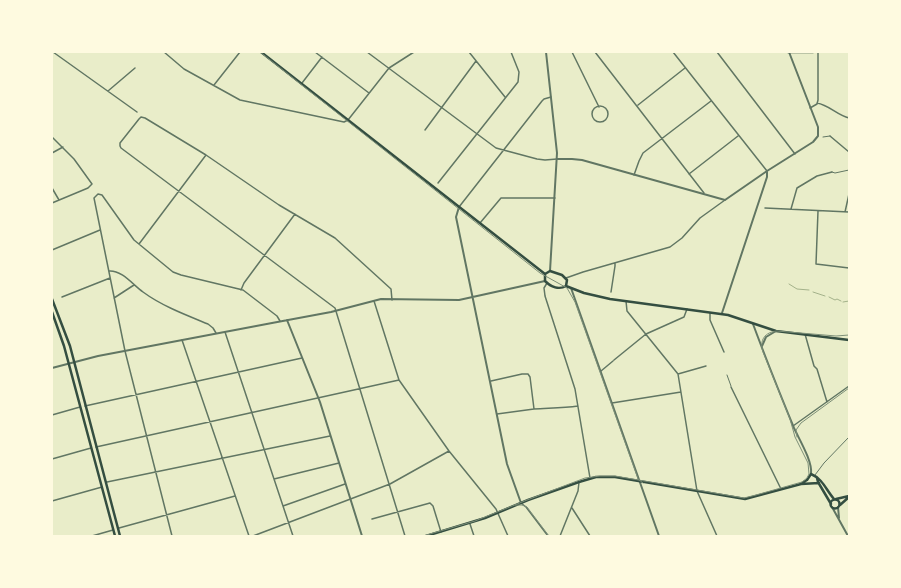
<!DOCTYPE html>
<style>
body{margin:0}
#map{position:relative;width:901px;height:588px;overflow:hidden;background:#e9edc9;font-family:"Playfair Display",serif}
canvas{display:block}
.frame{position:absolute;inset:0;border:53px solid #fefae0;pointer-events:none}
</style>
<div id="map">
<canvas width="901" height="588"></canvas>
<div class="frame"></div>
</div>
<script>
const ctx = document.querySelector('canvas').getContext('2d');
ctx.lineJoin = 'round';
function trace(path, color, width, dash) { ctx.strokeStyle = color; ctx.lineWidth = width; ctx.lineCap = dash ? 'butt' : 'round'; ctx.setLineDash(dash || []); ctx.stroke(path); }
const stream = new Path2D(`
 M789 284 797 289 809 290
 M813 292 825 296
 M829 297 835 300 837 299 841 301
 M843 302 849 301`);
const service = new Path2D(`
 M727 375 731 386`);
const pedestrian = new Path2D(`
 M823 137 830 136
 M832 172 835 173 849 170
 M815 475 824 463 849 437`);
const minor = new Path2D(`
 M53 52 137 112
 M164 52 184 69 240 100 344 122 348 120 389 68 414 52
 M315 52 369 93
 M367 52 496 148 537 159 545 160 557 159
 M469 52 505 97
 M572 52 599 107
 M595 52 704 193
 M673 52 767 171
 M717 52 795 154
 M302 83 322 57
 M214 85 240 52
 M108 91 135 68
 M817 103C829 105 837 115 849 118
 M638 105 685 68
 M592 114a8 8 0 1 1 16 0a8 8 0 1 1-16 0Z
 M810 108 817 104 818 100V52
 M425 130 476 61
 M830 136 849 152
 M52 137 74 159 92 184 88 188 52 203
 M52 153 63 147
 M689 174 738 136
 M634 175 639 161 643 153 711 101
 M438 183 518 82 519 72 511 52
 M52 188 59 200
 M459 207 542 101 544 99 551 97
 M765 208 849 212
 M791 209 797 188 817 176 832 172
 M818 211 816 264 849 268
 M845 212 849 194
 M480 223 501 198H555
 M139 244 206 155
 M52 250 100 230
 M109 271C122 270 133 285 143 292 162 306 186 315 208 324L213 328 216 333
 M566 278 583 272 670 247 682 238 700 218 725 200
 M547 283 544 288 545 296 575 389 590 478
 M241 290 244 283 295 214
 M611 292 615 266V263
 M62 297 110 278
 M114 298 134 285
 M392 300 391 289 335 238 279 205 206 155 145 118 141 117 139 119 120 143V146L121 148 335 308 405 536
 M374 301 399 380 449 451 496 509 508 536
 M626 301 627 311 678 374 697 491 717 536
 M710 313V320L724 352
 M225 332 293 536
 M805 334 814 366 817 369 827 402
 M182 340 249 536
 M614 360 646 334 684 317 687 309
 M601 371 613 361
 M678 374 706 366
 M491 381 522 374H528L530 377 534 409 497 414
 M731 387 781 489
 M612 403 681 392
 M85 406 302 358
 M534 409C549 408 563 408 578 406
 M52 415 80 407
 M793 426 849 386
 M96 447 399 380
 M52 459 91 448
 M274 479 339 463
 M107 482 330 436
 M52 501 102 487
 M521 503 526 507 548 536
 M283 506 345 484
 M572 508 590 536
 M372 519 430 503 433 506 441 532
 M470 524 474 536
 M119 528 235 496
 M92 536 113 530
 M172 536 125 351 94 198 98 194 102 195 134 240 173 272 181 275 243 290 277 316 280 321
 M253 536 390 484 449 451
 M560 536 578 491 579 482`);
const tertiary = new Path2D(`
 M546 52 557 153 550 271
 M557 159H572L582 160 725 200 767 171 813 142 818 136V127L789 52
 M459 207 456 217 507 464 521 503
 M571 288 659 536
 M722 313 767 177V172
 M287 320 320 402 362 536
 M753 324C766 359 780 394 794 428 799 439 813 462 811 474
 M762 346 766 337 776 331
 M52 368 98 356 272 323 331 312 381 299 459 300 545 281
 M832 507 848 536
 M838 507 839 518`);
const secondary = new Path2D(`
 M261 52 545 274
 M788 52H813
 M545 274 550 271 562 275 567 280 566 286
 M545 274V281C551 287 559 290 566 286
 M566 286 584 293 610 299 728 315 776 331 849 340`);
const primary = new Path2D(`
 M52 299 70 346 120 536
 M52 312 64 346 115 536
 M817 478 818 482 831 504
 M802 483 807 480 811 474C823 479 826 490 834 499
 M836 499 849 496
 M830.5 504a4.5 4.5 0 1 1 9 0a4.5 4.5 0 1 1-9 0Z
 M840 505 849 497
 M426 536 485 518 528 500 579 482 596 477H615L745 499 801 484 819 483`);
const tram = new Path2D(`
 M260 52 540 273 567 288 575 302 637 476 638 479 643 483
 M797 437 796 430 801 423 849 388
 M515 505H522L527 507 549 536
 M423 536 475 521 527 500 585 478 600 476H615L744 498 756 495 802 482 807 478 809 474 808 463 795 437 790 419 763 352C759 340 765 332 777 331L836 336 849 335`);
trace(stream, '#a3b18a', 1);
trace(service, '#617663', 1);
trace(pedestrian, '#617663', 1);
trace(minor, '#617663', 1.5);
trace(tertiary, '#617663', 2);
trace(secondary, '#344e41', 2.5);
trace(primary, '#344e41', 2.5);
trace(tram, '#7c8e77', 1);
</script>
